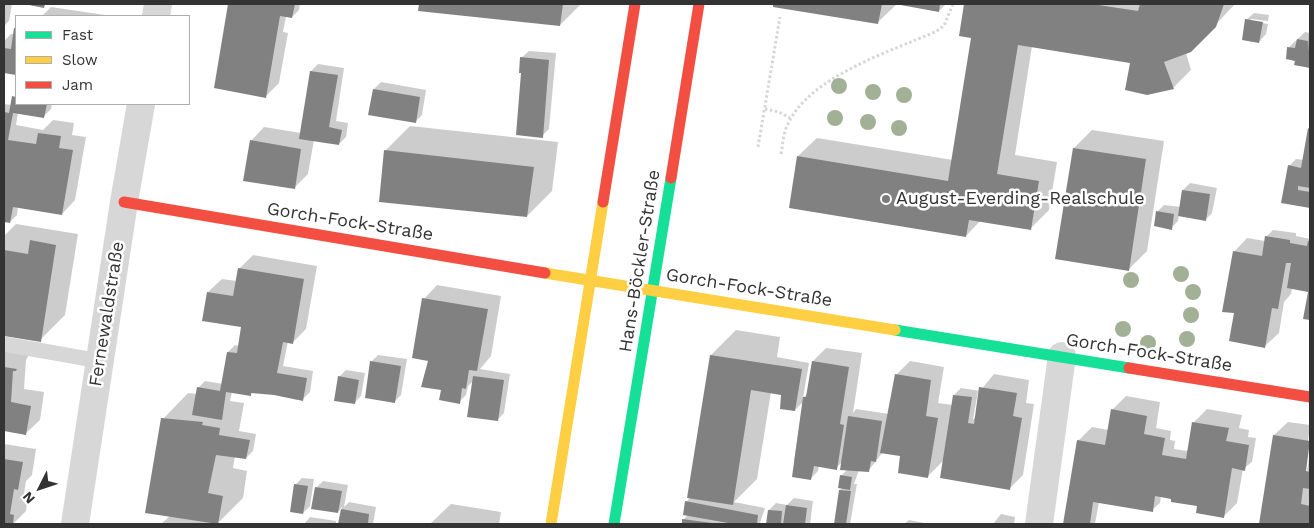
<!DOCTYPE html>
<meta charset="utf-8">
<style>
body{margin:0}
#map{position:relative;width:1314px;height:528px;overflow:hidden;background:#fff;font-family:"Work Sans",sans-serif}
canvas{display:block}
.frame{position:absolute;inset:0;border:5px solid #333;pointer-events:none}
.legend{position:absolute;left:15px;top:15px;width:175px;height:90px;box-sizing:border-box;background:#fff;border:1px solid #adadad;margin:0;padding:6px 9px;list-style:none;font-size:15px;color:#333}
.legend li{display:flex;align-items:center;gap:10px;height:25px}
.legend b{width:25px;border:1px solid #adadad}
.north{position:absolute;left:15px;top:463px;width:50px;height:50px;-webkit-text-stroke:4px #fff;paint-order:stroke;rotate:229deg;font-size:14px;font-weight:700;line-height:20px;text-align:center;color:#333}
.north::after{content:'';display:block;margin:auto;width:18px;height:22px;background:#333;clip-path:polygon(50% 0,100% 100%,50% 72%,0 100%)}
</style>
<div id="map">
<canvas width="1314" height="528"></canvas>
<div class="frame"></div>
<ul class="legend">
<li><b style="height:6px;background:#16e098"></b>Fast</li>
<li><b style="height:6px;background:#ffcf43"></b>Slow</li>
<li><b style="height:6px;background:#f24e42"></b>Jam</li>
</ul>
<div class="north">N</div>
</div>
<script>
const ctx = document.querySelector('canvas').getContext('2d');
ctx.lineJoin = 'round';
function paint(path, color) { ctx.fillStyle = color; ctx.fill(path, 'evenodd'); }
function trace(path, color, width, dash) { ctx.strokeStyle = color; ctx.lineWidth = width; ctx.lineCap = dash ? 'butt' : 'round'; ctx.setLineDash(dash || []); ctx.stroke(path); }
function write(font, color, halo, rows, align = 'center') {
  ctx.font = font + ' "Work Sans",sans-serif'; ctx.lineWidth = 5; ctx.setLineDash([]); ctx.textBaseline = 'middle'; ctx.strokeStyle = halo; ctx.fillStyle = color; for (const [text, x, y, turn = 0] of rows) {
    ctx.save(); ctx.translate(x, y); ctx.rotate((+turn || 0) * Math.PI / 180); ctx.textAlign = isNaN(turn) ? turn : align; if (halo) ctx.strokeText(text, 0, 0); ctx.fillText(text, 0, 0); ctx.restore();
  }
}
const shadow = new Path2D(`
 M4 4H12L9 21 4 26Z
 M229 4H300L299 10 292 17 286 16 283 32 288 33 279 83 266 96Z
 M420 4H581L560 25 419 10Z
 M775 4H946L939 11 897 4 878 22 774 6Z
 M965 4H1235L1191 51 1186 53 1191 70 1173 88 1131 62 1032 46 1015 155 1057 162 1049 210 1031 228 981 220 966 236 798 156 817 138 953 160 973 37 960 35Z
 M51 7 105 15V16H42Z
 M1254 13 1269 15 1268 21 1251 19V21L1268 24 1266 34 1259 42 1246 20Z
 M16 28V74L4 72V41L11 34H14Z
 M1305 32 1310 33V66L1295 64 1296 60 1288 48Z
 M529 51 556 53 549 129 542 136 522 72 521 58Z
 M318 64 344 68 336 121 348 123 346 137 339 144 314 140 308 174 294 188 251 141 264 127 301 133 311 71Z
 M381 82 426 90 422 115 415 122 374 89Z
 M16 94V104H52L51 109 44 116 18 112 16 125 43 130 53 120 74 123 72 135 86 137 75 200 62 214 18 206 17 215 10 222 4 221V104L12 105Z
 M410 126 558 142 552 191 527 216 385 151Z
 M1310 127V206L1283 202 1289 166 1296 159 1304 160Z
 M1092 130 1164 141 1147 251 1128 270 1074 148Z
 M1190 183 1217 188 1212 213 1205 220 1179 215 1178 221 1171 228 1157 212 1164 205 1181 207 1183 190Z
 M16 224 78 234 65 315 40 340 4 334V236Z
 M1273 230 1296 233V236L1310 239V319L1305 318 1309 291 1292 288 1291 294 1284 302 1279 333 1265 346 1235 312 1234 252 1247 238 1265 241 1266 237Z
 M253 255 317 266 306 329 293 342 288 341 283 366 313 371 310 392 303 399 274 394 253 392 250 395 232 392 230 401 244 403 239 431 256 434 253 451 246 458 235 456 233 468 247 471 243 498 217 524H161L170 516 163 419 188 393 197 394 198 388 205 381 223 384 228 352 235 345 239 346 242 326 208 292 222 279 237 281 239 269Z
 M437 285 501 296 491 356 480 369 510 374 504 413 497 420 474 380 468 386 466 395 459 402 442 389 430 360 424 299Z
 M736 330 780 337 777 357 809 363 803 398 808 393 813 361 826 348 862 353 853 413 856 409 889 414 896 375 910 361 944 367 938 403 953 405 954 395 961 388 980 391 994 374 1029 380 1026 403 1034 404 1023 475 1010 488 944 460 927 477 902 455 883 452 869 470H859L854 484H857L850 524H833L836 522 840 490 843 487 841 476 848 469 842 462 836 468 819 465 818 471 811 478 794 461 803 402 795 410 783 394 771 392 757 479 734 502 765 508 760 523 767 524 769 510 776 503 787 505 794 498 813 501 810 524H784L785 521 781 524H683L684 519 688 515 686 502 691 497 711 355ZM978 391 980 392 976 416 973 420Z
 M4 351 29 355 26 360 24 389 44 392 40 420 26 433 4 430Z
 M378 355 407 359 401 395 394 402 371 362Z
 M346 370 365 373 361 396 354 403 339 377Z
 M1126 396 1160 402 1156 428 1171 431 1170 440 1175 441 1174 449 1187 451 1189 448 1193 423 1207 409 1242 415 1239 428 1249 430 1248 437 1256 438 1252 462 1243 469 1237 503 1223 517 1199 505 1161 496 1160 503 1152 510 1099 502 1095 524H1065L1078 441 1092 427 1109 430 1112 410Z
 M1288 422 1310 425 1304 474 1307 471 1310 453V524H1260L1274 435Z
 M4 444 36 449 32 475 26 481 23 501 27 502 26 511 13 524H4Z
 M302 478 314 479 310 506 303 513 295 485Z
 M323 481 348 485 344 507 349 502 376 507 373 524H340L342 507 338 512 316 488Z
 M451 504 501 512 499 524H430Z
 M1001 514 1015 517 1014 524H993Z
 M310 517 336 521V524H304Z
 M909 520 925 523 924 524H904Z`);
const building = new Path2D(`
 M24 4H45L44 8Z
 M228 4H295L292 18 280 16 266 98 214 88Z
 M419 4H563L560 26 418 11Z
 M773 4H882L878 24 773 7Z
 M895 4H940L939 12Z
 M964 4H1092L1138 11 1140 4H1224L1216 27 1191 52 1164 62 1174 89 1147 95 1125 90 1130 63 1018 45 997 174 1039 181 1031 230 969 220 966 237 789 208 797 156 948 181 971 38 959 36Z
 M1245 19 1263 22 1259 43 1242 40Z
 M14 28H16V75L4 73V48L11 49Z
 M1308 36 1310 68 1294 65 1295 61 1286 59 1287 47 1295 48 1297 39 1308 41Z
 M520 57 549 60 543 138 516 135 521 73H519Z
 M310 71 338 75 329 127 342 130 339 145 299 139Z
 M373 89 420 97 416 123 368 115Z
 M12 96 16 97V104H47L44 118 13 113 8 140 36 144 38 133 61 136 59 148 73 150 62 215 13 207 10 223 4 222V112L9 113Z
 M1308 128 1310 129V188L1298 186V190L1310 192V208L1281 203 1288 165 1301 168Z
 M250 140 301 149 295 189 243 181Z
 M1073 148 1146 159 1129 271 1055 259Z
 M384 150 534 167 527 217 379 202Z
 M1182 190 1210 194 1206 221 1178 216Z
 M1156 211 1174 214 1172 230 1154 226Z
 M1265 236 1290 240V243L1307 246 1308 241 1310 242V320L1303 319 1308 292 1287 288 1291 263H1286L1278 309 1272 308 1265 348 1229 341 1234 313 1222 312 1233 251 1262 256Z
 M30 240 56 245 41 342 4 336V250L28 254Z
 M238 268 304 279 293 344 283 342 277 373 307 378 303 401 274 395 251 393V396L226 392 222 420 192 415 197 387 220 391 227 352 237 353 241 327 202 321 207 292 233 296Z
 M422 298 488 309 477 371 469 370 466 389 462 388 460 404 439 400 441 390 421 387 428 361 412 358Z
 M710 355 802 369 795 411 780 409 781 395 751 390 733 505 687 498Z
 M370 361 401 366 395 403 365 398Z
 M812 361 849 367 840 424 844 425 837 470 814 466 811 480 792 477 803 397H806Z
 M4 367 17 369 16 371H13L11 402 31 406 26 435 4 431Z
 M895 374 931 380 926 416 938 418 928 478 898 473 900 456 880 453Z
 M338 376 359 380 355 404 334 401Z
 M473 376 504 380 498 421 467 417Z
 M979 387 1017 393 1013 416 1022 418 1010 490 940 478 953 395 972 397 968 423 974 424Z
 M1111 409 1147 416 1144 434 1165 438 1162 455 1186 459 1192 422 1229 428 1226 441 1249 445 1245 471 1232 468 1224 518 1196 513 1197 506 1171 502V499L1155 496 1153 512 1093 502 1090 524H1063L1077 440 1105 445Z
 M848 416 882 421 876 462 871 461 869 472 840 470Z
 M161 418 203 422 202 425 220 428 219 435 250 440 246 459 216 455 208 493 223 496 218 524 145 513Z
 M1273 435 1310 441 1306 471 1310 472V489L1303 488 1301 504 1310 506V524H1259Z
 M4 459 23 462 18 490 14 489 10 514 14 515 13 524H4Z
 M840 475 852 477 850 490 838 488Z
 M294 484 308 486 303 514 290 512Z
 M315 487 342 491 338 513 311 509Z
 M839 490 851 491 846 524H834Z
 M685 501 758 515 757 524H734L683 515Z
 M786 505 807 508 805 524H783Z
 M341 509 369 514 368 524H338Z
 M768 510 782 511 781 524H766Z
 M682 519 712 523V524H682Z`);
const path = new Path2D(`
 M765 109 779 112 790 118
 M758 147 780 17
 M781 154C783 144 783 133 788 124 809 77 891 51 935 32L944 26 953 4`);
const lane = new Path2D(`
 M4 344 100 361`);
const street = new Path2D(`
 M156 16 158 4
 M75 524 124 202 141 104
 M1039 524 1062 356`);
const fast = new Path2D(`
 M895 330 1129 368
 M614 524 671 178`);
const slow = new Path2D(`
 M545 273 895 330
 M551 524 603 202`);
const jam = new Path2D(`
 M671 178 699 4
 M124 202 545 273
 M603 202 635 4
 M1129 368 1310 397`);
const trees = [
 [839,86],
 [873,92],
 [904,95],
 [835,118],
 [868,122],
 [899,128],
 [1181,274],
 [1131,280],
 [1193,292],
 [1191,315],
 [1123,329],
 [1187,339],
 [1148,343]
];
const markers = [
 [886,199,5,"#7a7a7a"]
];
const poiNames = [
 ["August-Everding-Realschule",896,199]
];
const streetNames = [
 ["Gorch-Fock-Straße",350,222,9],
 ["Hans-Böckler-Straße",640,261,-81],
 ["Gorch-Fock-Straße",749,288,9],
 ["Fernewaldstraße",107,314,-81],
 ["Gorch-Fock-Straße",1149,353,9]
];
paint(shadow, '#0003');
paint(building, '#818181');
trace(path, '#d6d6d6', 3, [2.5, 2.5]);
trace(lane, '#d7d7d7', 15);
trace(street, '#d7d7d7', 28);
trace(fast, '#16e098', 11);
trace(slow, '#ffcf43', 11);
trace(jam, '#f24e42', 11);
ctx.fillStyle = '#a2b095';
for (const [x, y] of trees) { ctx.beginPath(); ctx.arc(x, y, 8, 0, 2 * Math.PI); ctx.fill(); }
for (const [x, y, r, color] of markers) { const dot = new Path2D(); dot.arc(x, y, r, 0, 2 * Math.PI); ctx.fillStyle = color; ctx.fill(dot); trace(dot, '#fff', 2); }
write('18px', '#333', '#fff', poiNames, 'left');
write('18px', '#333', '#fff', streetNames);
</script>
